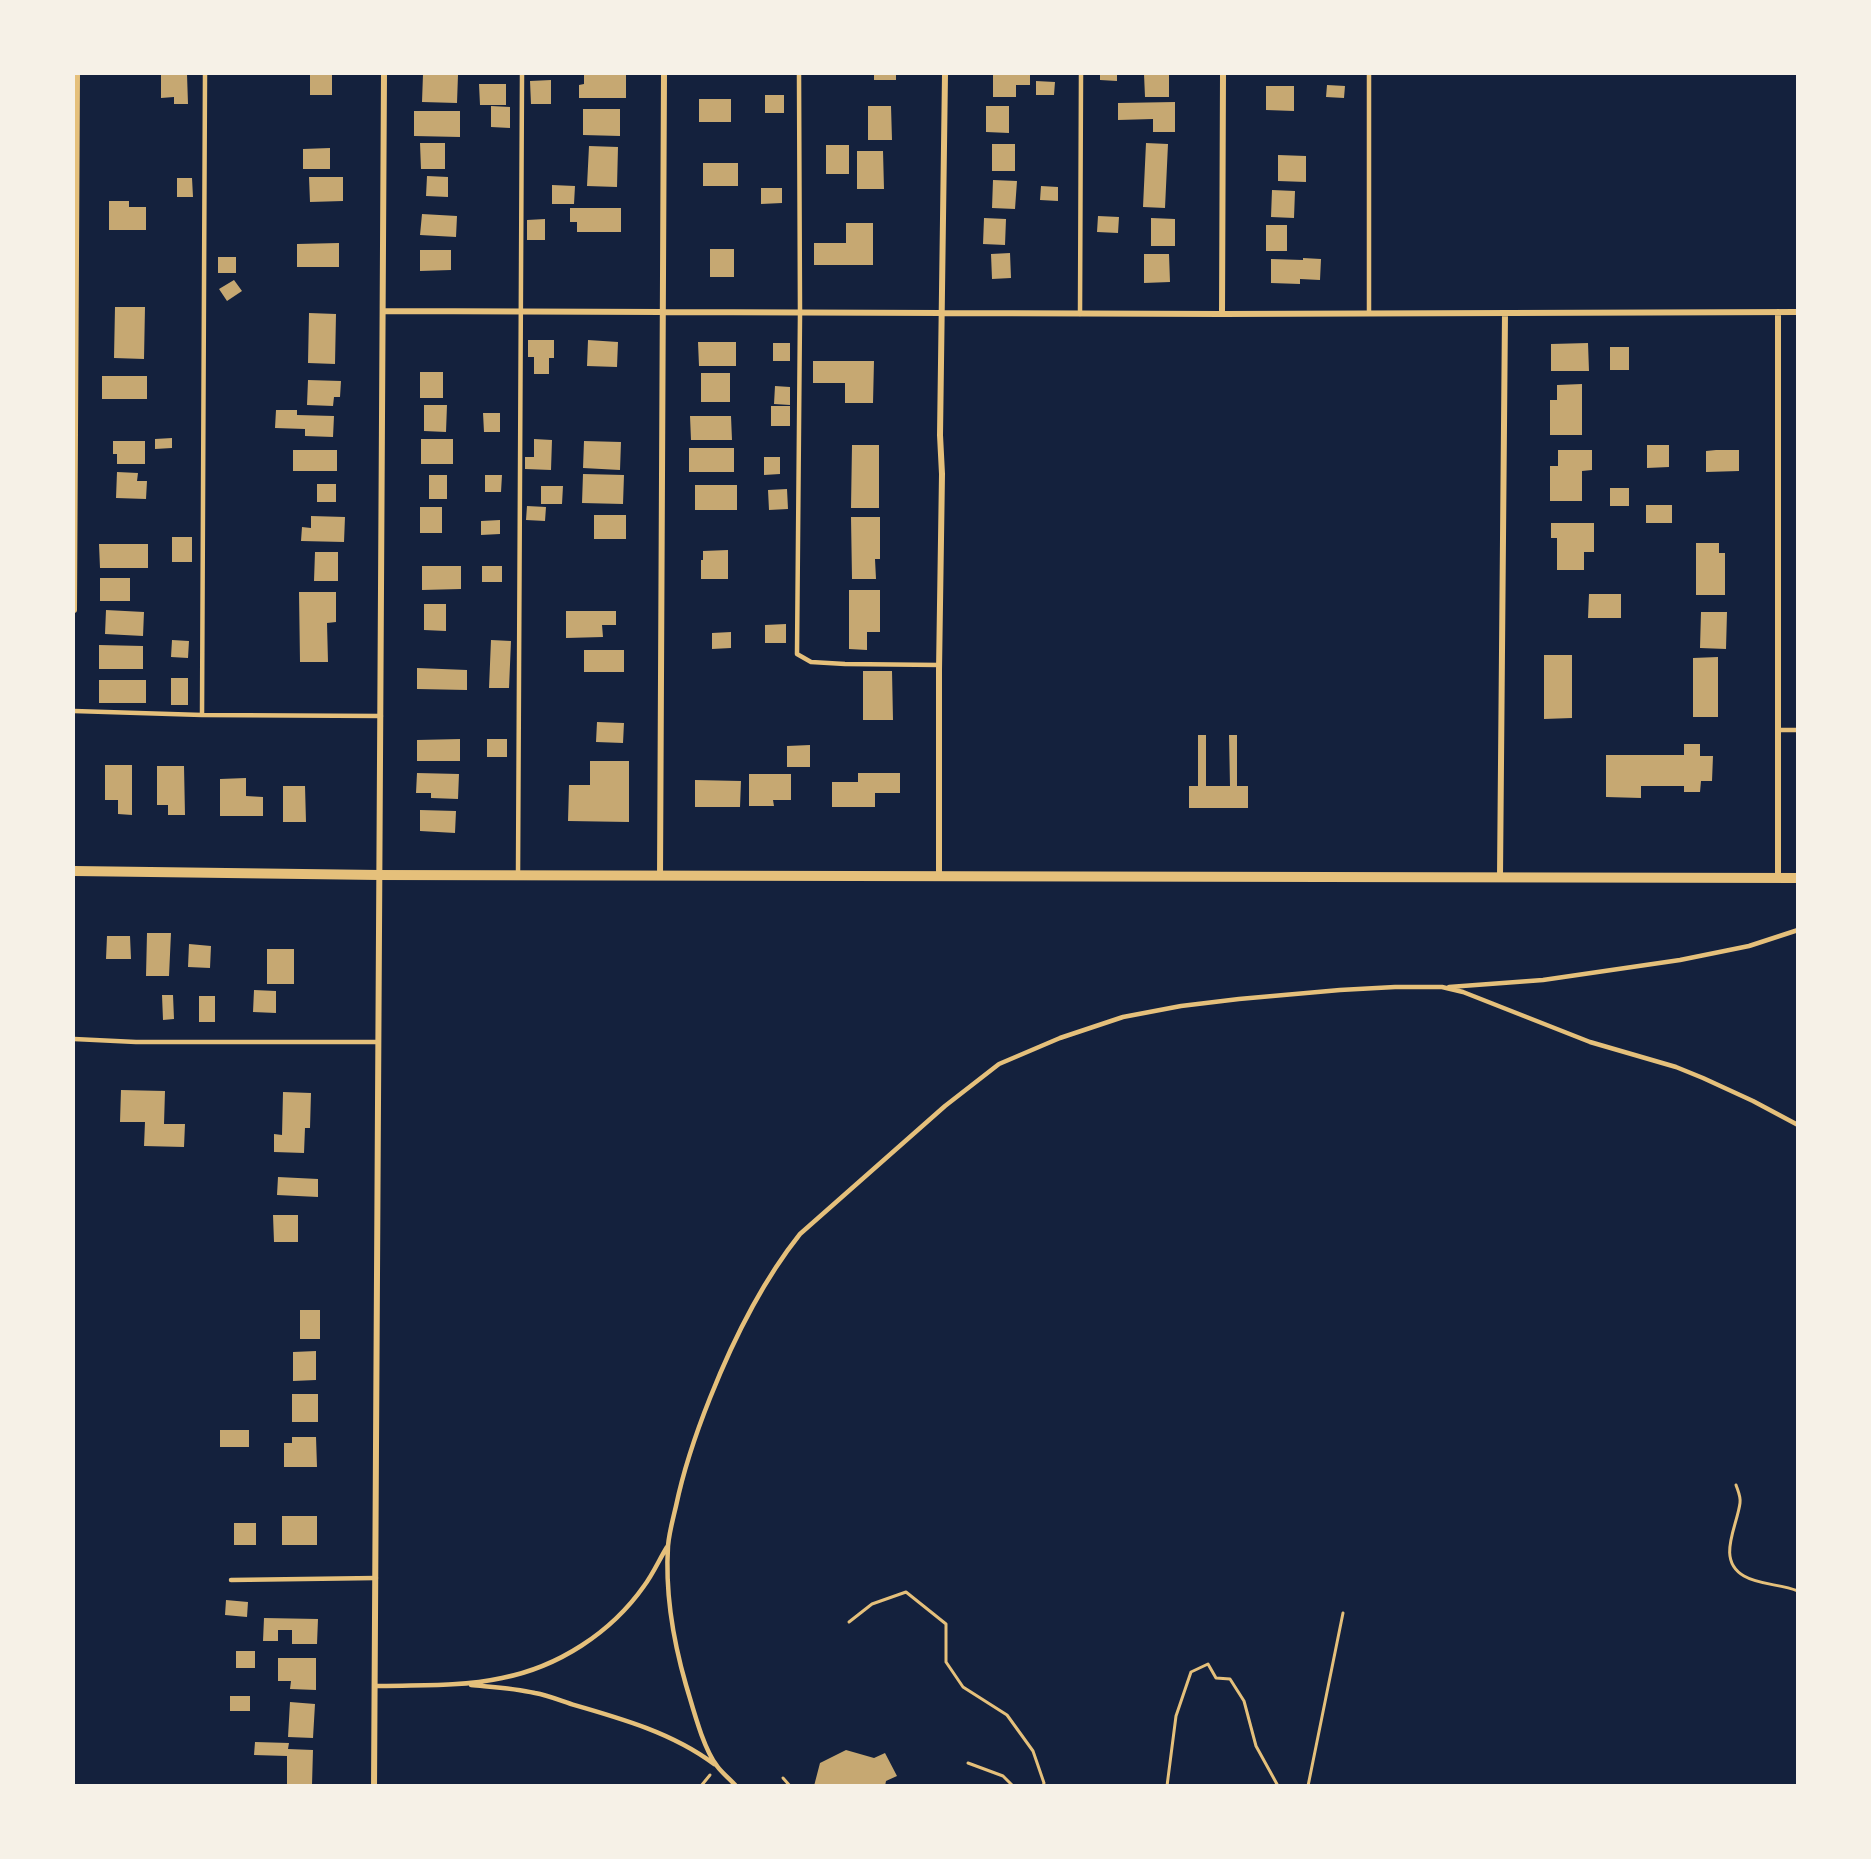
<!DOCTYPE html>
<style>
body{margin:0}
#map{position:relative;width:1871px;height:1859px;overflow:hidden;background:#14213d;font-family:Manrope,sans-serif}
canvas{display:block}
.frame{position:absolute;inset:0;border:75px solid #f6f1e7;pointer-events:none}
</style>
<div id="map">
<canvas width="1871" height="1859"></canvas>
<div class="frame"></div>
</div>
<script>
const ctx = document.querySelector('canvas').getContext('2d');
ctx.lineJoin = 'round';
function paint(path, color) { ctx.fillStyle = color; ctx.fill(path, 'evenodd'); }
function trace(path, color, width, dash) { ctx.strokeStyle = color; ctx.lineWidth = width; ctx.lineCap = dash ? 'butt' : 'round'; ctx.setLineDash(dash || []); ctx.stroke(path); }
const building = new Path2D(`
 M161 74H187L188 104H174V97L161 98Z
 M310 74H332V95H310Z
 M423 74 458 75 457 103 422 102Z
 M584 74H626V98H579V85L584 84Z
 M874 74H896V80H874Z
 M993 74H1030V85H1016V97H993Z
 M1100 74H1117V81L1100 80Z
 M1144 74H1169V97H1145Z
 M551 80V104H531L530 81Z
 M1036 81 1055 82 1054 95H1036Z
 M479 84H506V105H480Z
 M1327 85 1345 86 1344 98 1326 97Z
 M1266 86H1294V111L1266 110Z
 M765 95H784V113H765Z
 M699 99H731V122H699Z
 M1175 102V132H1153V119L1118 120V103Z
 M491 106 510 107V128L491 127Z
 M868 106H891L892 140H868Z
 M986 106H1009V133L986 132Z
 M583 109H620V136L583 135Z
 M414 111H460V137L414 136Z
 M420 143H445V169H421Z
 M1146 143 1168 144 1165 208 1143 207Z
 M992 144H1015V171H992Z
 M826 145H849V174H826Z
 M589 146 618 147 617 187 587 186Z
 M330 148V169H303V149Z
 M857 151H883L884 189H857Z
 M1278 155 1306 156V182L1278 181Z
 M703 163H738V186H703Z
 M427 176 448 177V197L426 196Z
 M309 177H343V201L310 202Z
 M177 178H192L193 197H177Z
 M993 180 1017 181 1015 209 992 208Z
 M552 185 575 186 574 204H552Z
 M1041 186 1058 187V201L1040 200Z
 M761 188H782V203L761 204Z
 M1272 190 1295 191 1294 218 1271 217Z
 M109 201H129V207H146V230H109Z
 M570 208H621V232H577V222H570Z
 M422 214 457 216 456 237 420 235Z
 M1098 216 1119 217 1118 233 1097 232Z
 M984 218 1006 219 1005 245 983 244Z
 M1151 218 1175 219V246H1151Z
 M545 219V240H527V220Z
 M846 223H873V265H814V243H846Z
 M1266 225H1287V251H1266Z
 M339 243V267H297V244Z
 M710 249H734V277H710Z
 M420 250H451V270L420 271Z
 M1010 253 1011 278 992 279 991 254Z
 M1144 254H1169L1170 282 1144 283Z
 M218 257H236V273H218Z
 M1303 258 1321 259 1320 280 1300 279V284L1271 283V259L1303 260Z
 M234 280 242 291 227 301 219 289Z
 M115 307H145L144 359 114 358Z
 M309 313 336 314 335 364 308 363Z
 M528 340H554V358H549V374H534V357H528Z
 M588 340 618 342 617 367 587 366Z
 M698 342H736V366H699Z
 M773 343H790V361H773Z
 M1588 343 1589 371H1551V344Z
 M1610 347H1629V370H1610Z
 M813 361H874L873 403H845V383H813Z
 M420 372H443V398H420Z
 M701 373H730V402H701Z
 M102 376H147V399H102Z
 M308 380 341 381 340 397H334L333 406 307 405Z
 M1582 384V435H1550V400H1557V385Z
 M775 386 790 387V405L774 404Z
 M424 405H447L446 432 424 431Z
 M771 406H790V426H771Z
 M276 410H297V415L334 416 333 437 305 436V429L275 428Z
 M483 413H500V432H484Z
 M690 416H731L732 440H691Z
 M172 438V448L155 449V439Z
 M421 439H453V464H421Z
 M534 439 552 440 551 470 525 469V457H534Z
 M113 441H145V464H117V454H113Z
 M584 441 621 442 620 470 583 468Z
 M852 445H879V508H851Z
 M1647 445H1669V467L1647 468Z
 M689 448H734V472H689Z
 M293 450H337V471H293Z
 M1558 450H1592V470L1582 471V501H1550V466H1558Z
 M1716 450H1739V471L1706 472V451Z
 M764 457H780V474L764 475Z
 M117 472 138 473 137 481H147L146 499 116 498Z
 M583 474 624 475 623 504 582 503Z
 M429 475H447V499H429Z
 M485 475H502L501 492H485Z
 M317 484H336V502H317Z
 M695 485H737V510H695Z
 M541 486H563L562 504H541Z
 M1610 488H1629V506H1610Z
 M787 489 788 509 769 510 768 490Z
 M1646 505H1672V523H1646Z
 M527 506 546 507 545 521 526 520Z
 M420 507H442V533H420Z
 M594 515H626V539H594Z
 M311 516 345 517 344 542 301 541 302 527 311 528Z
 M851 517H880V559H875L876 579H852Z
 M500 520V534L481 535V521Z
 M1551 523H1594V552H1584V570H1557V538H1551Z
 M172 537H192V562H172Z
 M1696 543H1719V553H1725V595H1696Z
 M99 544H148V568H100Z
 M728 550V579H701V560H703V551Z
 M315 552H338V581H314Z
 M422 566H461V589L422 590Z
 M482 566H502V582H482Z
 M100 578H130V601H100Z
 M849 590H880V632H867V650L849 649Z
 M299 592H336V622L327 623 328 662H300Z
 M1589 594H1621V618H1588Z
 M424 604H446V631L424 630Z
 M106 610 144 612 143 636 105 634Z
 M566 611H616V625H602L603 637 566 638Z
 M1701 612H1727L1726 649 1700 648Z
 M786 624V643H765V625Z
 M731 632V648L712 649V633Z
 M172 640 189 641 188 658 171 657Z
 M491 640 511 641 509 688H489Z
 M99 645 143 646V669H99Z
 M584 650H624V672H584Z
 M1544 655H1572V718L1544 719Z
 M1718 657V717H1693V658Z
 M417 668 467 670V690L417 689Z
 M863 671H892L893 720H863Z
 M171 678H188V705H171Z
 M99 680H146V703H99Z
 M597 722 624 723 623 743 596 742Z
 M1198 735H1206V786H1230L1229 735H1237V786H1248V808H1189V786H1198Z
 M460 739V761H417V740Z
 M487 739H507V757H487Z
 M1684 744H1700V756H1713L1712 781H1701L1700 792H1684V786H1641V798L1606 797V755H1684Z
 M810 745V767H787V746Z
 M590 761H629V822L568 821 569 785H590Z
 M105 765H132V815L118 814V800H105Z
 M157 766H184L185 815H168V805H157Z
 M417 773 459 774 458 799 431 798V793H416Z
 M858 773H900V793H875V807H832V782H858Z
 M749 774H791V800H773L774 806H749Z
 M246 778V796L263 797V816H220V779Z
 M695 780 741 781 740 807H695Z
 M283 786H305L306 822H283Z
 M420 810 456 811 455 833 420 831Z
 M147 933H171L169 976H146Z
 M107 936H130L131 959H106Z
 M189 944 211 946 210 968 188 967Z
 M267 949H294V984H267Z
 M254 990 276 991V1013L253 1012Z
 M162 995H173L174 1019 163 1020Z
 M199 996H215V1022H199Z
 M121 1090 165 1091 164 1124H185L184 1147 144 1146 145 1122H120Z
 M283 1092 311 1093 310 1128H305L304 1153 274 1152V1134L282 1135Z
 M278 1177 318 1179V1197L277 1195Z
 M273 1215H298V1242H274Z
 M300 1310H320V1339H300Z
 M316 1351V1380L293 1381V1352Z
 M292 1394H318V1422H292Z
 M220 1430H249V1447H220Z
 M292 1437H316L317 1467H284V1443H292Z
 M282 1516H317V1545H282Z
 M234 1523H256V1545H234Z
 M226 1600 248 1602 247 1617 225 1615Z
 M264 1618 318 1619 317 1644H292V1630H278V1641H263Z
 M236 1651H255V1668H236Z
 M278 1658H316V1690L290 1689 291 1681H278Z
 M230 1696H250V1711H230Z
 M290 1702 315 1704 313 1738 288 1737Z
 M255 1742 289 1743 288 1749 313 1750 312 1785 287 1784V1756L254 1755Z
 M846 1750 874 1758 885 1753 897 1776 886 1781 885 1786H814L820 1763Z`);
const path = new Path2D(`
 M1736 1485C1738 1491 1741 1497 1740 1503 1737 1527 1716 1560 1744 1576 1759 1585 1781 1584 1798 1591
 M849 1622 872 1604 906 1592 946 1624V1662L963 1687 1007 1715 1033 1751 1044 1783 1043 1786
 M968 1763 1003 1776 1013 1786
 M783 1778 790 1786
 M701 1786 710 1775
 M1167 1786 1176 1716 1191 1672 1208 1664 1216 1678 1230 1679 1244 1701 1256 1746 1278 1786
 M1308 1786 1343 1613`);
const service = new Path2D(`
 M799 74 800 314 797 654 811 662 845 664 939 665
 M1369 74V313
 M1080 314 1081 74
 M74 711 202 715 381 716
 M202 715 205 74
 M1778 730H1798
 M518 875 522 74
 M1449 987 1543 980 1680 960 1749 946 1798 930
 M74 1039 136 1042H378
 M231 1580 376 1578
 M471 1685C492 1687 514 1688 535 1693 547 1695 559 1700 571 1704 620 1718 673 1733 714 1764
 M375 1686C417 1685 461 1687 502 1678 558 1667 611 1633 644 1586 653 1574 659 1560 667 1547
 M736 1786C730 1779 722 1773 717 1766 703 1748 693 1708 686 1685 673 1640 665 1594 668 1546 669 1533 673 1519 676 1506 684 1468 696 1433 710 1398 733 1340 761 1283 800 1234L945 1106 999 1064 1060 1038 1123 1017 1181 1006 1239 999 1340 990 1395 987H1442L1463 992 1590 1042 1676 1067 1703 1078 1753 1101 1798 1125`);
const minor = new Path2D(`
 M384 311 1222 314 1798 312
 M1222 314 1223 74
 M74 610 77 74
 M660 876 664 74
 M1500 876 1505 313
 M939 877V670L942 474 940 435 945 74
 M1778 878V312
 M374 1786 384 74`);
const tertiary = new Path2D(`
 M74 871 379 875 1798 878`);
paint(building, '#c6a872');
trace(path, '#e5c07b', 3);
trace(service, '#e5c07b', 4.5);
trace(minor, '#e5c07b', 6);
trace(tertiary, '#e5c07b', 10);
</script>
